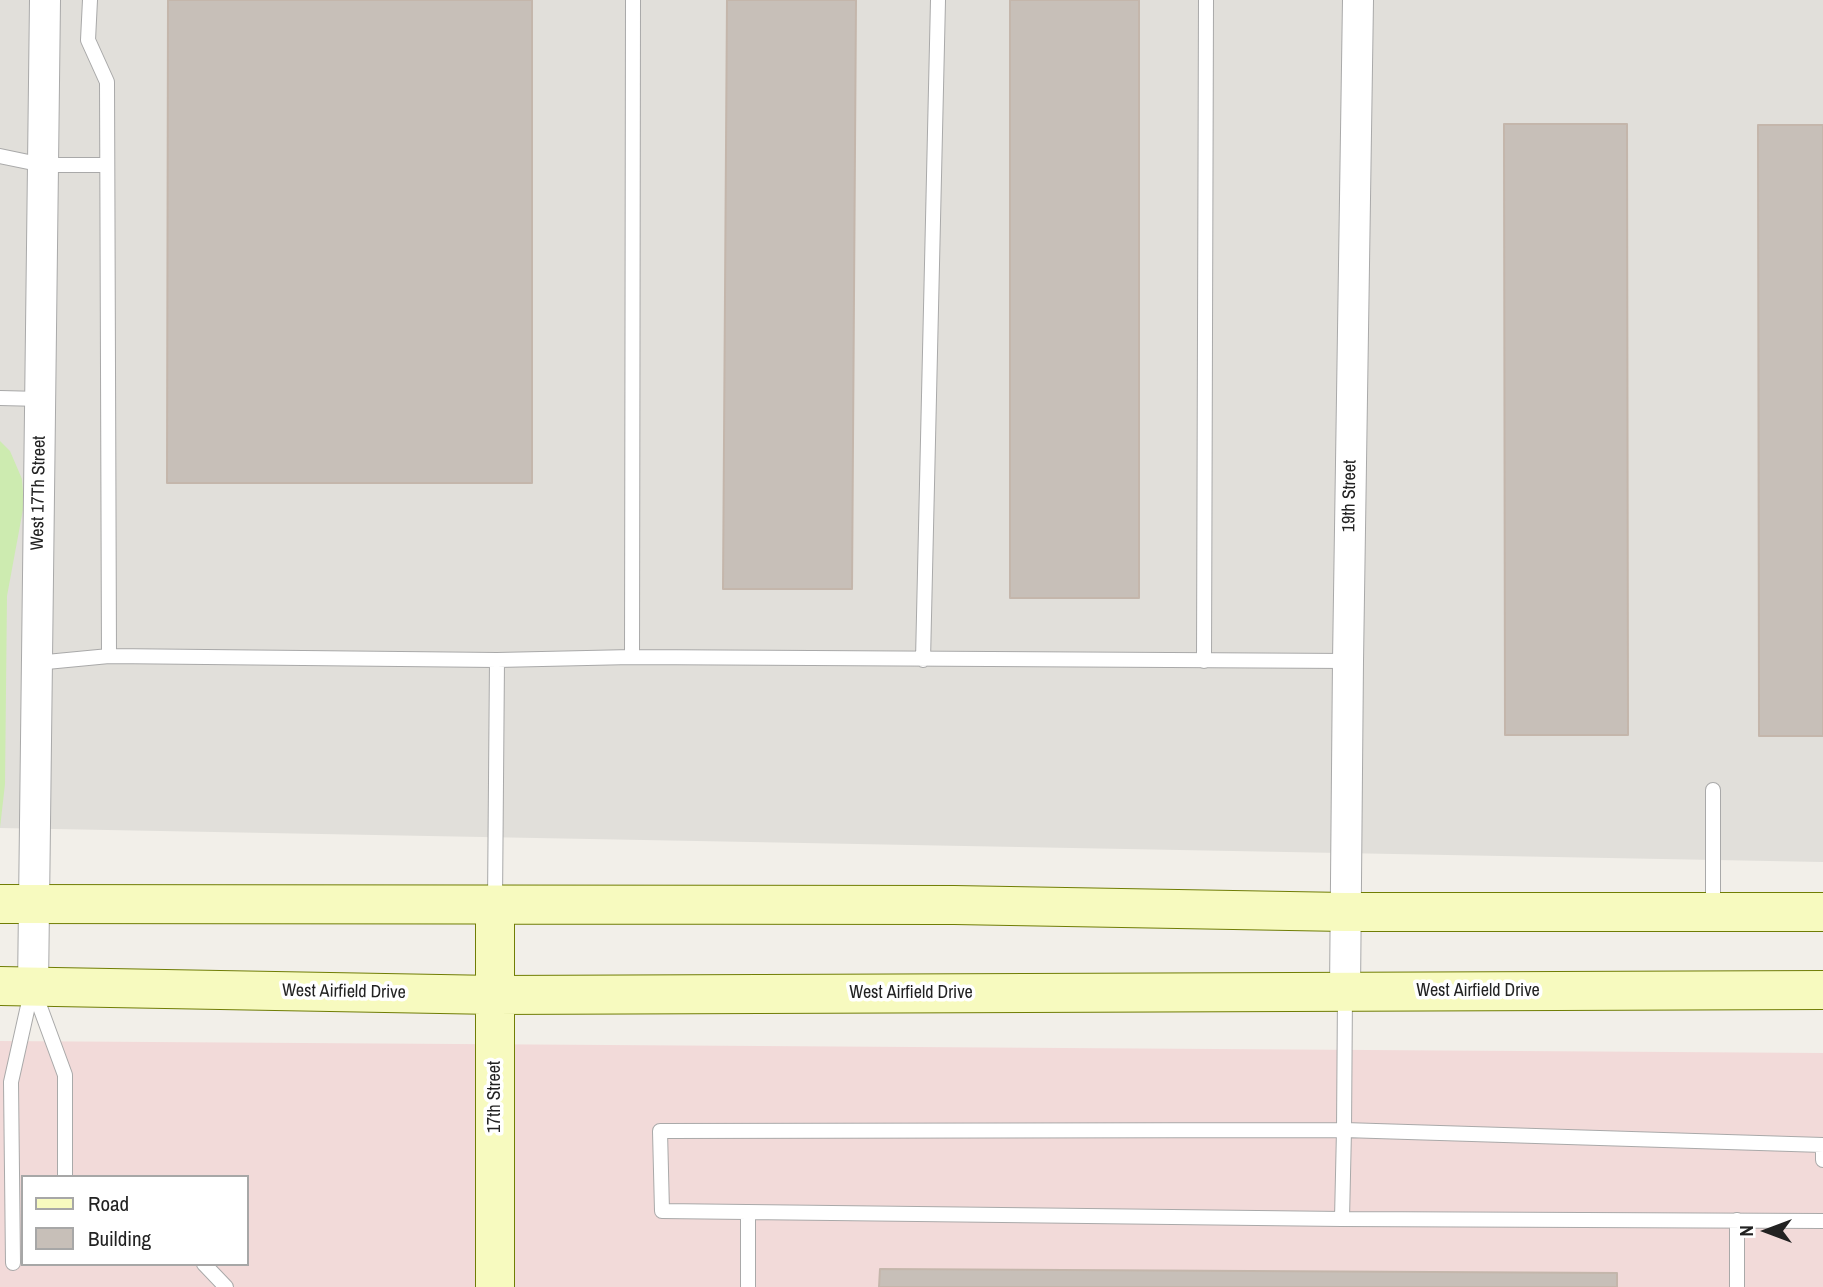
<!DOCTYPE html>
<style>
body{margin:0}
#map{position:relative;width:1823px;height:1287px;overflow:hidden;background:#f2efe9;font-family:"Archivo Narrow",sans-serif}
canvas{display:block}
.legend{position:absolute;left:21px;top:1175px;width:228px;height:91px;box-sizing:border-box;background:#fff;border:2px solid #a7a7a7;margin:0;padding:9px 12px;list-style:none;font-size:21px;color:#222}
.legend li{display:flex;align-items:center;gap:14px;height:35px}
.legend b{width:35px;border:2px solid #a7a7a7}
.north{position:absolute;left:1732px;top:1196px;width:70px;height:70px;-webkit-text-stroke:5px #fff;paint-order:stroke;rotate:270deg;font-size:19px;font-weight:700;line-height:28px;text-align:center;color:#222}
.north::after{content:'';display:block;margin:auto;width:24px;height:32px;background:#222;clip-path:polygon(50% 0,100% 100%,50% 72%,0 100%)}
</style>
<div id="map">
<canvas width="1823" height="1287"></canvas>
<ul class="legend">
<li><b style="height:9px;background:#f7fabf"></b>Road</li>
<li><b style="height:19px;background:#c7bfb8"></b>Building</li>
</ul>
<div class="north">N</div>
</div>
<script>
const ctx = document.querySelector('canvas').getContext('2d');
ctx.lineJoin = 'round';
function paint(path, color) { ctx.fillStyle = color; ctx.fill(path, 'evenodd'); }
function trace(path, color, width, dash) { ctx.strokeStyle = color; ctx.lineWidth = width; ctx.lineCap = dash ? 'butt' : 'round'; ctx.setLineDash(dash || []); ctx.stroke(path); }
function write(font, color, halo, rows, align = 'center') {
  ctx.font = font + ' "Archivo Narrow",sans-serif'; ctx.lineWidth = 7; ctx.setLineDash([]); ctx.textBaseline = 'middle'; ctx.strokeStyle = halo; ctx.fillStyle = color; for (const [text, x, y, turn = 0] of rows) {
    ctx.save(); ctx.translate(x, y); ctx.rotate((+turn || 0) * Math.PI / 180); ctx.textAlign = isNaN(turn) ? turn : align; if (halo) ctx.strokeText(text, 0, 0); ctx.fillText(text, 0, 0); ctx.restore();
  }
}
const commercial = new Path2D(`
 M0 1041 1823 1053V1287H0ZM23 1177H247V1264H23Z`);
const airport = new Path2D(`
 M0 0H1823V862L0 828Z`);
const grass = new Path2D(`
 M0 441 10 451 22 479 24 504 7 596 5 784 0 828Z`);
const building = new Path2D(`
 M168 0H532V483H167Z
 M727 0H856L852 589H723Z
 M1010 0H1139V598H1010Z
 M1504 124H1627L1628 735H1505Z
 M1758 125H1823V736H1759Z
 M880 1269 1617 1273V1287H879Z`);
const lane = new Path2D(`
 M90 0 88 40 107 82 109 656 497 660 632 657 1348 661
 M0 156 43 165H107
 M0 398 41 399
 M632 657 633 0
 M923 660 938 0
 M1204 661 1206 0
 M36 663 109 656
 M495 901 497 660
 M1713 910V790
 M33 988 65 1075V1177
 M1345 993 1344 1130 660 1131 662 1211 1342 1219 1344 1130 1823 1145V1160
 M748 1212V1287
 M1342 1219 1823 1221
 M1737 1220V1287
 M13 1263 11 1082 32 988
 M204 1264 226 1287`);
const street = new Path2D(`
 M33 987 45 0
 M1345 991 1348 661 1358 0`);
const secondary = new Path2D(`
 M0 904 954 905 1345 912H1823
 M0 986 495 995 1823 990
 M495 1287V906`);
const streetNames = [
 ["West 17Th Street",39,493,-89],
 ["19th Street",1350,496,-89],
 ["West Airfield Drive",1478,991],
 ["West Airfield Drive",344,992,1],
 ["West Airfield Drive",911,993],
 ["17th Street",495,1097,-90]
];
paint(commercial, '#f2dad9');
paint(airport, '#e1dfda');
paint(grass, '#cdebb0');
paint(building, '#c7bfb8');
trace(building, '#c4b6ab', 2);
trace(lane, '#a9a9a9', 16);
trace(street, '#a9a9a9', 32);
trace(secondary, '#707d05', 40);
trace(lane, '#fff', 14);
trace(street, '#fff', 30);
trace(secondary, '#f7fabf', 38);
write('18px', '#222', '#fff', streetNames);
</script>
